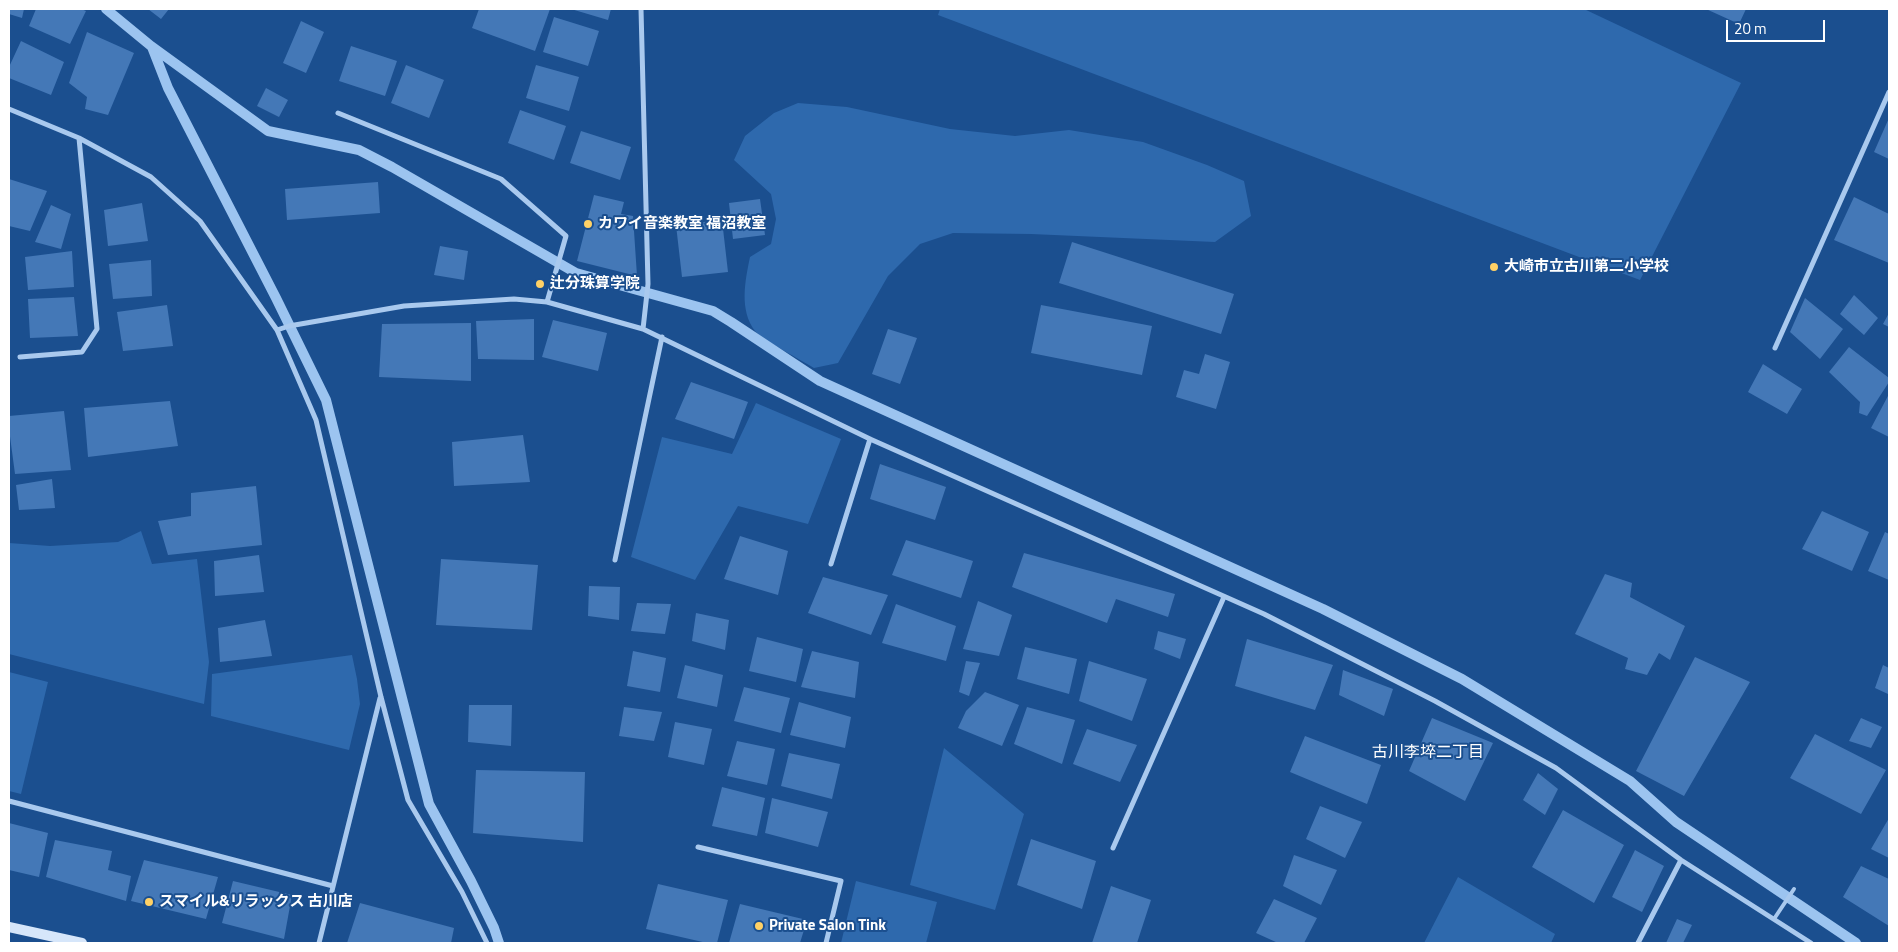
<!DOCTYPE html>
<meta charset="utf-8">
<style>
body{margin:0}
#map{position:relative;width:1898px;height:952px;overflow:hidden;background:#1b4f8f;font-family:"Titillium Web",sans-serif}
canvas{display:block}
.frame{position:absolute;inset:0;border:10px solid #fff;pointer-events:none}
.scale{position:absolute;left:1726px;top:20px;width:99px;height:22px;box-sizing:border-box;border:2px solid #fff;border-top:0;padding-left:6px;font-size:15px;line-height:18px;white-space:nowrap;color:#fff;-webkit-text-stroke:4px #1b4f8f;paint-order:stroke}
</style>
<div id="map">
<canvas width="1898" height="952"></canvas>
<div class="frame"></div>
<div class="scale">20 m</div>
</div>
<script>
const ctx = document.querySelector('canvas').getContext('2d');
ctx.lineJoin = 'round';
function paint(path, color) { ctx.fillStyle = color; ctx.fill(path, 'evenodd'); }
function trace(path, color, width, dash) { ctx.strokeStyle = color; ctx.lineWidth = width; ctx.lineCap = dash ? 'butt' : 'round'; ctx.setLineDash(dash || []); ctx.stroke(path); }
function write(font, color, halo, rows, align = 'center') {
  ctx.font = font + ' "Titillium Web","Noto Sans JP",sans-serif'; ctx.lineWidth = 4; ctx.setLineDash([]); ctx.textBaseline = 'middle'; ctx.strokeStyle = halo; ctx.fillStyle = color; for (const [text, x, y, turn = 0] of rows) {
    ctx.save(); ctx.translate(x, y); ctx.rotate((+turn || 0) * Math.PI / 180); ctx.textAlign = isNaN(turn) ? turn : align; if (halo) ctx.strokeText(text, 0, 0); ctx.fillText(text, 0, 0); ctx.restore();
  }
}
const green = new Path2D(`
 M940 9H1584L1741 83 1640 280 938 15Z
 M798 103 847 107 950 129 1015 136 1069 130 1143 142 1207 165 1244 181 1251 216 1215 242 1031 234 953 233 920 244 888 276 838 363 814 368C803 361 761 339 755 331 739 310 745 281 750 257L771 244 776 219 771 194 734 160 745 136 774 113Z
 M756 403 841 439 808 524 738 506 695 580 631 557 662 437 732 454Z
 M141 531 152 564 197 559 209 662 204 704 9 654V543L50 546 118 542Z
 M352 655 357 679 360 704 349 750 211 716 212 674Z
 M9 672 48 682 21 794 9 791Z
 M944 748 1024 814 995 910 910 885Z
 M1458 877 1555 934 1551 943H1424Z
 M856 881 937 902 926 943H841Z`);
const stream = new Path2D(`
 M106 9 151 46 268 131 359 150 392 167 576 273 713 311 731 322 820 381 1323 609 1462 679 1630 781 1676 822 1856 943
 M152 47 168 88 276 298 326 400 429 804 471 881 494 928 499 943`);
const building = new Path2D(`
 M9 9H24L22 18 9 14Z
 M36 9H81L86 11 70 44 29 26Z
 M148 9H169L161 19Z
 M479 9H550L535 51 472 28Z
 M571 9H611L608 20Z
 M1706 9H1746L1739 24Z
 M554 17 599 31 588 66 543 52Z
 M301 21 324 32 306 73 283 63Z
 M87 32 134 53 108 115 85 109 87 97 69 83Z
 M21 41 64 62 51 95 9 78V67Z
 M351 46 397 61 385 96 339 81Z
 M406 65 444 80 429 118 391 103Z
 M536 65 579 77 569 111 526 98Z
 M266 88 288 100 279 117 257 106Z
 M520 110 566 126 554 160 508 143Z
 M1889 118V159L1874 152Z
 M581 131 631 147 620 180 570 163Z
 M9 179 47 191 30 231 9 226Z
 M378 182 380 213 287 220 285 189Z
 M594 195 624 202 621 214 633 216 637 276 577 261Z
 M1854 197 1889 214V263L1834 240Z
 M760 199 765 235 733 239 729 203Z
 M142 203 148 241 108 246 104 210Z
 M51 205 71 214 61 249 35 242Z
 M722 220 728 272 682 277 676 225Z
 M1072 242 1234 294 1221 334 1059 283Z
 M440 246 468 251 464 280 434 275Z
 M72 251 74 287 28 290 25 257Z
 M151 260 152 296 113 299 109 264Z
 M1854 295 1878 318 1864 335 1840 314Z
 M74 297 78 336 30 338 28 299Z
 M1805 298 1843 329 1820 359 1790 332Z
 M167 305 173 346 123 351 117 312Z
 M1041 305 1152 326 1142 375 1031 353Z
 M1889 313V327L1883 324Z
 M534 319V360L478 359 476 321Z
 M553 320 607 333 598 371 542 357Z
 M471 323V381L379 377 382 324Z
 M888 329 917 338 900 384 872 374Z
 M1849 347 1889 378V382L1867 416 1859 413 1860 402 1829 372Z
 M1205 354 1230 362 1216 409 1176 397 1184 370 1199 374Z
 M1763 364 1802 389 1787 414 1748 392Z
 M691 382 748 402 734 439 675 419Z
 M1889 394V437L1871 428Z
 M170 401 178 446 88 457 84 408Z
 M64 411 71 470 15 474 9 429V416Z
 M523 435 530 482 454 486 452 442Z
 M880 464 946 487 935 520 870 499Z
 M52 479 55 508 19 510 16 485Z
 M256 486 262 545 168 555 158 521 191 516V493Z
 M1822 511 1869 532 1852 571 1802 549Z
 M1885 532 1889 534V580L1868 571Z
 M740 536 788 551 778 595 724 579Z
 M906 540 973 561 961 598 892 575Z
 M1024 553 1175 594 1168 617 1116 599 1107 623 1012 587Z
 M259 555 264 592 215 596 214 561Z
 M441 559 538 565 532 630 436 625Z
 M1605 574 1632 583 1630 597 1685 626 1670 660 1659 653 1647 675 1625 669 1628 658 1575 634Z
 M823 577 888 595 871 635 808 613Z
 M589 586 620 587 619 620 588 616Z
 M978 601 1012 615 999 656 963 649Z
 M637 603 671 604 665 634 631 631Z
 M896 604 956 626 946 661 882 643Z
 M696 613 729 620 725 650 692 641Z
 M265 620 272 656 220 662 218 628Z
 M1158 631 1186 639 1180 659 1154 649Z
 M757 637 803 649 796 682 749 671Z
 M1247 639 1333 665 1315 710 1235 686Z
 M1025 647 1077 659 1069 694 1017 679Z
 M633 651 666 658 660 692 627 686Z
 M812 651 859 662 855 698 801 687Z
 M1695 657 1750 682 1684 796 1636 771Z
 M966 661 980 663 969 696 959 692Z
 M1089 661 1147 679 1132 721 1079 701Z
 M685 665 723 675 717 707 677 698Z
 M1883 665 1889 668 1888 694 1875 688Z
 M1343 670 1393 689 1384 716 1339 695Z
 M744 687 790 698 781 733 734 721Z
 M985 692 1019 705 1002 746 958 728 966 711Z
 M799 702 851 717 845 748 790 735Z
 M469 705H512L511 746 468 742Z
 M624 707 662 712 654 741 619 736Z
 M1027 707 1075 720 1062 764 1014 744Z
 M1432 718 1493 743 1465 801 1409 771Z
 M1861 718 1882 727 1871 748 1849 741Z
 M675 722 712 729 704 765 668 757Z
 M1087 729 1137 745 1120 782 1073 764Z
 M1815 734 1886 770 1861 814 1790 778Z
 M1305 736 1381 765 1367 804 1290 772Z
 M737 741 775 749 767 785 727 776Z
 M789 753 840 764 832 799 781 786Z
 M476 770 585 772 583 842 473 833Z
 M1538 773 1558 789 1545 815 1523 800Z
 M722 787 765 798 757 836 712 826Z
 M772 798 828 812 818 847 765 833Z
 M1320 806 1362 822 1345 858 1306 839Z
 M1563 810 1624 845 1594 903 1532 867Z
 M1889 818V858L1871 849Z
 M9 823 48 833 39 877 9 870Z
 M1031 839 1096 861 1082 909 1017 885Z
 M55 840 112 851 108 870 131 876 126 901 46 877Z
 M1635 850 1664 866 1642 912 1612 897Z
 M1294 855 1337 870 1321 905 1283 886Z
 M144 860 218 877 206 919 131 901Z
 M1861 866 1889 879V926L1843 897Z
 M233 881 292 895 284 939 222 923Z
 M658 884 728 900 717 943H707L646 929Z
 M1111 886 1151 900 1137 943H1092Z
 M1274 899 1317 918 1304 943H1278L1256 933Z
 M360 903 454 928 451 943H347Z
 M740 904 807 920 800 943H729Z
 M1677 919 1692 925 1683 943H1666Z`);
const lane = new Path2D(`
 M1774 919 1794 889`);
const street = new Path2D(`
 M641 9 648 284 643 329
 M9 109 79 138 151 177 200 221 277 330 316 420 381 697 408 800 462 892 487 943
 M338 113 501 179 566 236 547 302
 M277 330 289 326 404 306 514 299 547 302 643 329 870 439 1264 614 1435 701 1556 768 1681 860 1811 943
 M1775 348 1889 92
 M20 357 82 352 97 329 79 138
 M615 560 662 337
 M831 564 870 439
 M9 801 333 886
 M698 847 841 881 826 943
 M1113 848 1224 597
 M319 943 380 698
 M1638 943 1681 860`);
const secondary = new Path2D(`
 M9 927 82 943`);
const markers = [
 [588,224,5,"#ffd166"],
 [1494,267,5,"#ffd166"],
 [540,284,5,"#ffd166"],
 [149,902,5,"#ffd166"],
 [759,926,5,"#ffd166"]
];
const poiNames = [
 ["カワイ音楽教室 福沼教室",598,224],
 ["大崎市立古川第二小学校",1504,267],
 ["辻分珠算学院",550,284],
 ["スマイル&リラックス 古川店",159,902],
 ["Private Salon Tink",769,926]
];
const neighbourhoodNames = [
 ["古川李埣二丁目",1428,753]
];
paint(green, '#2e69ad');
trace(stream, '#9cc4f0', 10);
paint(building, '#4478b7');
trace(lane, '#a9c9ee', 4);
trace(street, '#a9c9ee', 5);
trace(secondary, '#d6e6fa', 10);
for (const [x, y, r, color] of markers) { const dot = new Path2D(); dot.arc(x, y, r, 0, 2 * Math.PI); ctx.fillStyle = color; ctx.fill(dot); trace(dot, '#1b4f8f', 2); }
write('bold 15px', '#fff', '#1b4f8f', poiNames, 'left');
write('16px', '#fff', '#1b4f8f', neighbourhoodNames);
</script>
